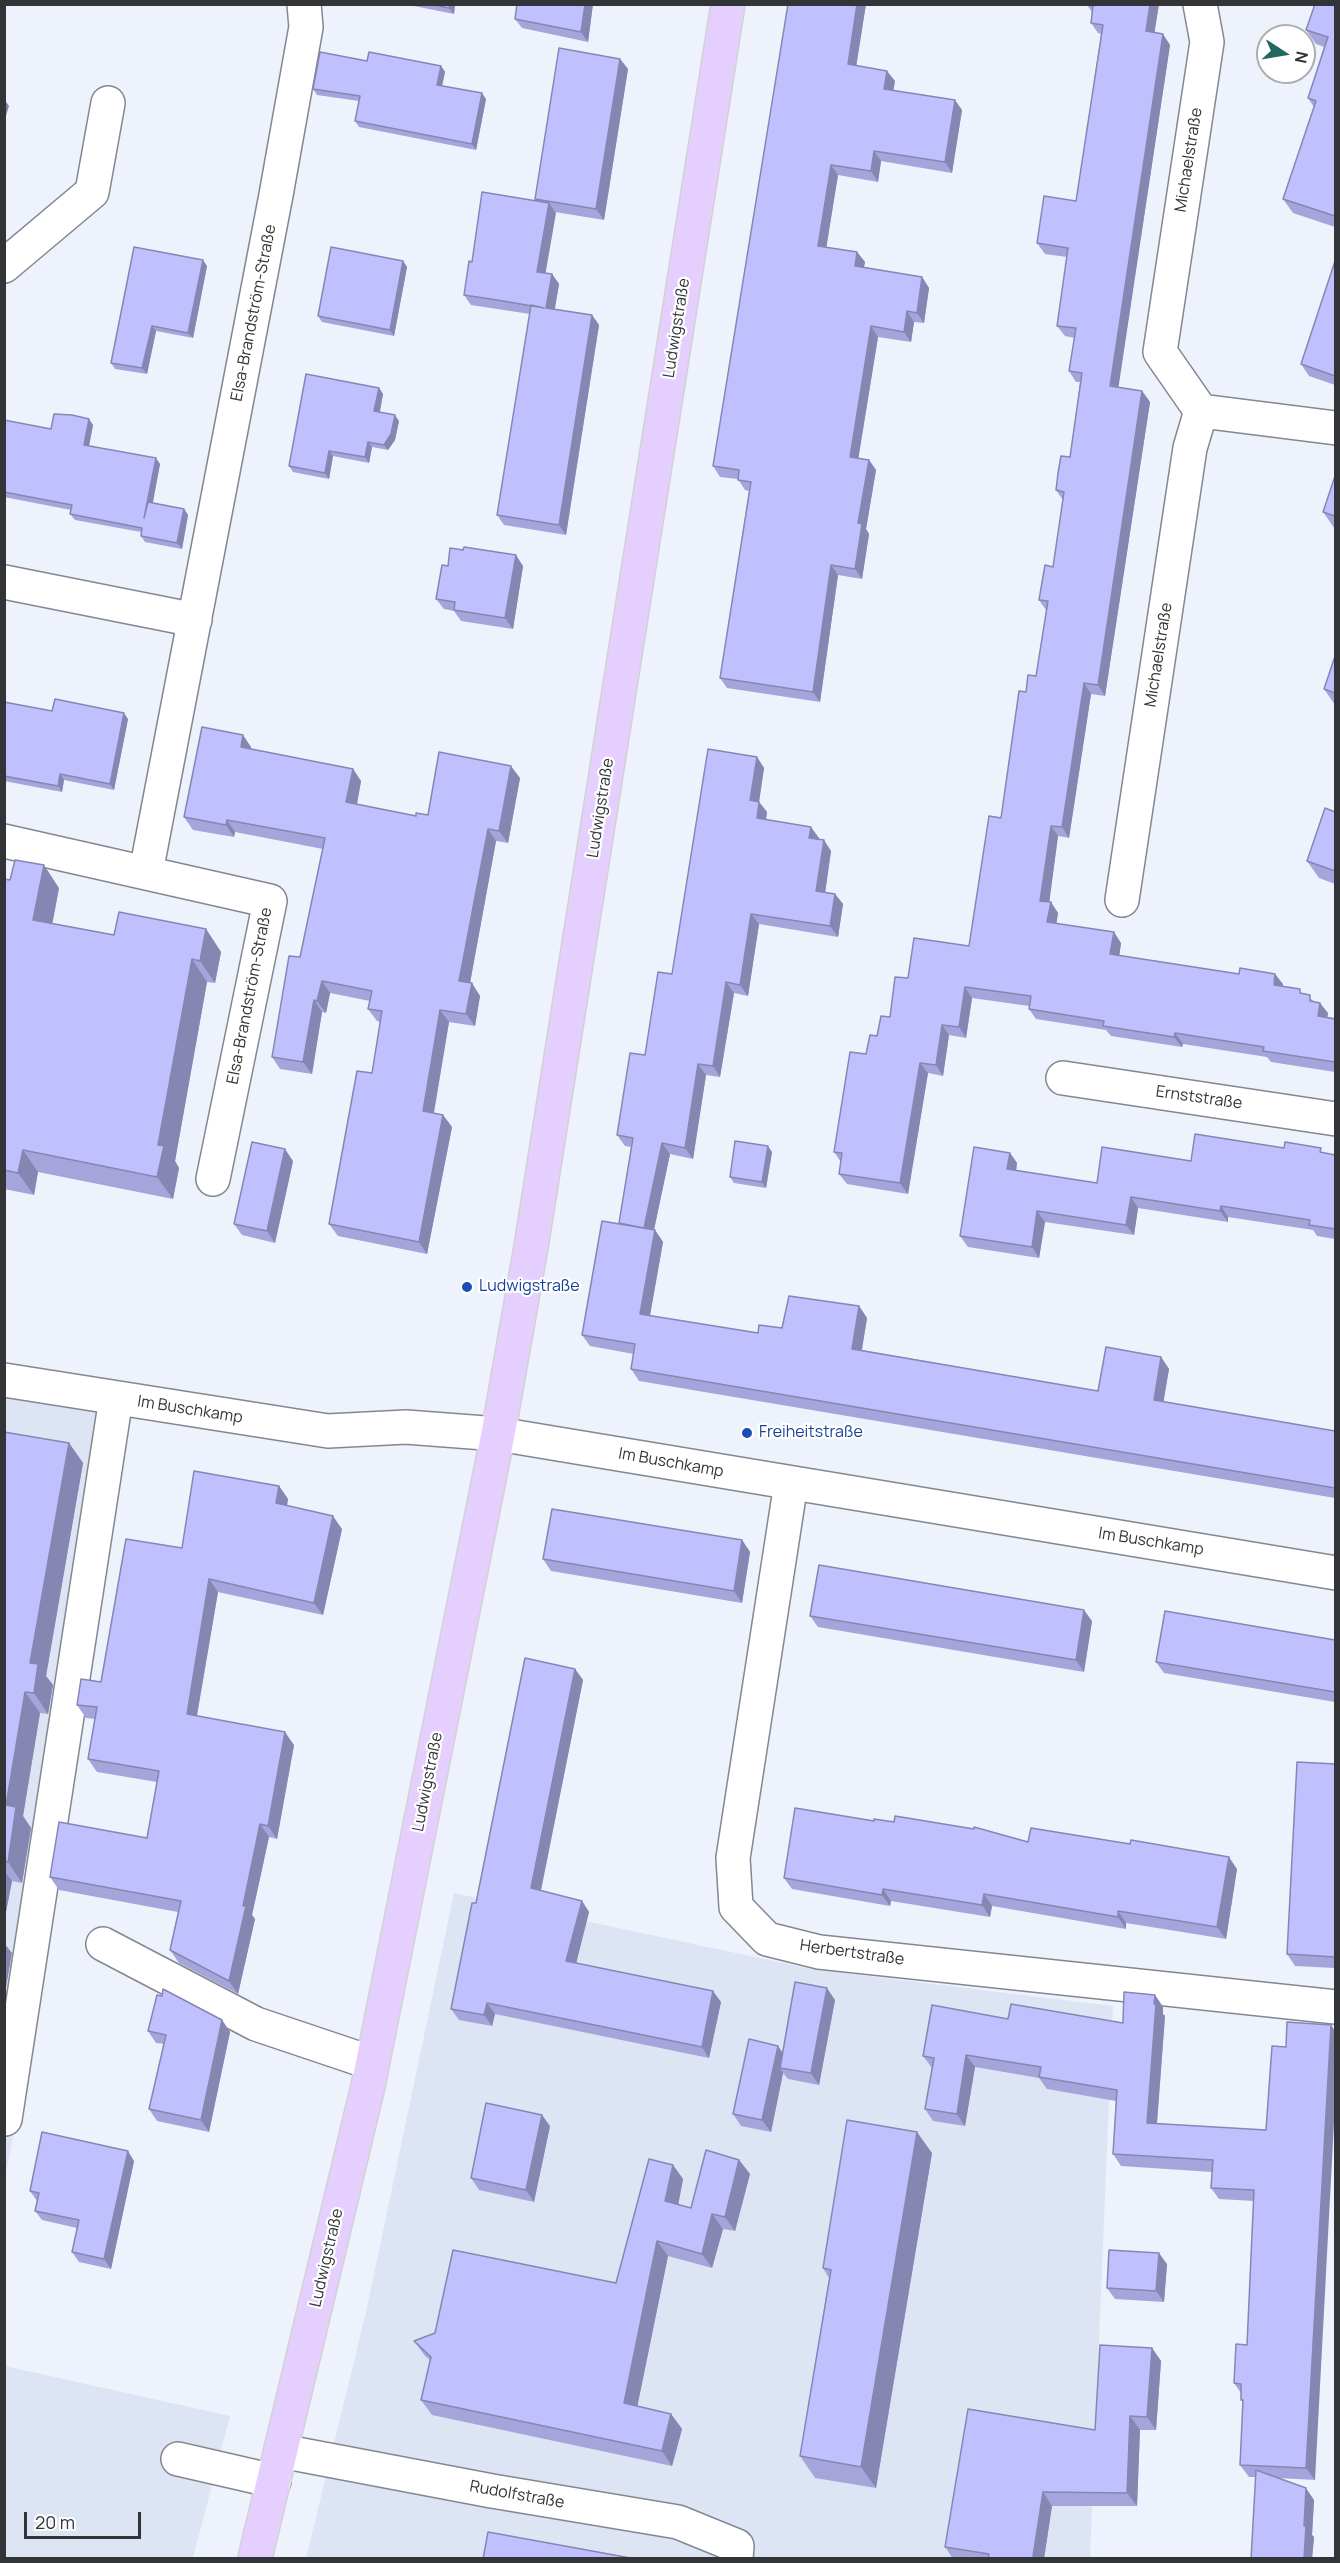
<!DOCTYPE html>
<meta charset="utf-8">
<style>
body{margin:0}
#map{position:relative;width:1340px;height:2563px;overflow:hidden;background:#eef2fc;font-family:Manrope,sans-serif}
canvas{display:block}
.frame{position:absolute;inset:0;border:6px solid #323437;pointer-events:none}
.north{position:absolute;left:1256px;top:24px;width:60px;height:60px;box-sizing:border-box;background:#fff;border:2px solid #adaeaf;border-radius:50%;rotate:102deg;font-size:16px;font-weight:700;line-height:24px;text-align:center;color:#323437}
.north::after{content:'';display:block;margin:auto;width:21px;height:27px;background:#226a60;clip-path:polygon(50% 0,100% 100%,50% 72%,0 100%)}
.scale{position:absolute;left:24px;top:2512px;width:117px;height:27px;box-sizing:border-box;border:3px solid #323437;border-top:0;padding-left:8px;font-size:18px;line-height:21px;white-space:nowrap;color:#323437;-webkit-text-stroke:4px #fff;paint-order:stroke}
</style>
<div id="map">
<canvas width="1340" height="2563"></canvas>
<div class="frame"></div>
<div class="north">N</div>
<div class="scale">20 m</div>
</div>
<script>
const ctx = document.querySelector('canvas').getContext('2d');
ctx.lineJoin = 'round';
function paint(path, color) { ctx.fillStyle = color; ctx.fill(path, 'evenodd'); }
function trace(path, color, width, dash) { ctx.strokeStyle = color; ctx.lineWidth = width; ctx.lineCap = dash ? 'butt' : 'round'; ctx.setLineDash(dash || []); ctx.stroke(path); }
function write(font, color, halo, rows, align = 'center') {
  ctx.font = font + ' Manrope,sans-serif'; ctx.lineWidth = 4.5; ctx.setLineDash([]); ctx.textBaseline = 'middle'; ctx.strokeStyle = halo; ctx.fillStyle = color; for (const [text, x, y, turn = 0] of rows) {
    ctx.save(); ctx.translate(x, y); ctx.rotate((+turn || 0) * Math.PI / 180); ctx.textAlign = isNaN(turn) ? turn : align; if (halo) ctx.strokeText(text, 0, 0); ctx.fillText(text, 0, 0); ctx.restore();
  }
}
const built = new Path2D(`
 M5 1392 101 1406 40 1999 5 2178Z
 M454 1893 811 1969 1113 2006 1090 2558H306L366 2312Z
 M5 2366 230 2416 193 2558H5Z`);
const minor = new Path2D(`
 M1200 4 1207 42 1160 352 1201 411
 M4 266 92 192 108 103
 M4 582 195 620
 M4 841 270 901 213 1179
 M146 872 276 195 306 27 304 4
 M1122 900 1190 448 1201 411 1336 428
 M1063 1078 1336 1119
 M4 1380 328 1431 406 1427 498 1434 1336 1573
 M791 1483 733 1858 736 1907 767 1939 819 1952 1336 2007
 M103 1944 256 2024 372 2063
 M5 2119 116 1398
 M281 2451 492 2491 678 2522 737 2546 736 2558
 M178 2459 274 2481`);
const major = new Path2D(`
 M255 2558 368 2086 498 1434 531 1247 728 4`);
const wall = new Path2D(`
 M404 4H455L454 14Z
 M517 4H593L588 42 522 28 515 19Z
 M788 4H866L856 66 895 81 893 90 962 110 952 173 881 161 878 182 838 175 826 247 857 252 865 262 864 267 922 277 929 288 924 323 914 322 911 342 878 337 858 459 869 460 876 470 866 529 869 534 862 579 838 575 820 702 727 688 720 678 749 491 745 490 738 479 720 477 713 466Z
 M1159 4 1154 33 1170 45 1118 387 1142 391 1150 402 1105 696 1091 694 1069 838 1058 836 1049 902 1058 913 1056 923 1121 943 1119 956 1283 984 1282 986 1304 994 1315 1002 1328 1013 1327 1017 1335 1018V1072L1271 1062 1267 1057 1183 1044 1182 1047 1111 1036 1106 1030 1036 1019 1029 1009V1006L972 998 966 1038 949 1035 943 1076 928 1073 908 1194 847 1184 839 1174 841 1162 834 1152 866 1054 890 1017 908 978 969 946 1001 818 1026 692 1036 676 1046 610 1039 600 1053 567 1063 500 1056 490 1070 457 1080 382H1076L1069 371 1075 338 1065 336 1057 326 1067 257 1045 254 1037 243 1076 201 1101 34 1098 33 1091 23 1092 12 1087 5Z
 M1335 4V227L1293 213 1283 199 1314 107 1308 98 1324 47 1316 44 1306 30Z
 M620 59 628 69 604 220 555 212 545 273 552 274 559 284 555 309 592 315 599 325 566 535 504 525 497 515 530 314 471 305 464 295 472 262 536 201 535 199Z
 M367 61 441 66 445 72 442 86 486 99 476 150 359 127 355 121 359 101 317 95 313 89Z
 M403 261 407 267 394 336 322 322 318 316Z
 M1335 262V385L1309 376 1301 364Z
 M207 266 193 338 156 331 147 374 115 369 111 363Z
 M379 388 383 394 379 412 399 421 395 440 388 450 372 447 369 463 333 456 329 479 293 472 289 466Z
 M4 420 51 429 93 425 89 446 160 464 152 503 184 509 188 515 182 549 145 542 141 536V532L75 520 70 514 71 510 4 497Z
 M1335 476V529L1323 512Z
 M448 566H523L513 629 461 621 454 611 444 609 436 599Z
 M1335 656V705L1324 689Z
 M4 702 52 711 128 719 114 790 64 780 62 792 4 781Z
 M251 747V749L353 769 361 781 357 804 416 816 428 815 520 778 508 843 496 841 470 983 480 996 475 1026 449 1022 434 1113 443 1115 452 1127 427 1254 338 1236 329 1224 372 1073 380 1022 377 1021 368 1009 370 1001 330 993 326 1013 322 1012 312 1074 280 1069 272 1057 300 957 323 849 235 832 234 837 193 830 184 817Z
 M757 757 764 768 759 802 767 812 766 820 819 838V839L831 851 825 892 835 894 843 904 838 937 759 924 748 996 734 993 720 1077 706 1075 693 1159 670 1154 654 1230H655L663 1242 650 1316 758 1333 782 1328 859 1306 867 1318 862 1350 1098 1391 1161 1357 1169 1369 1163 1402 1335 1431V1498L639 1381 631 1369 634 1354 590 1346 582 1335 620 1224 619 1223 631 1147 625 1146 617 1135 672 974Z
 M1335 812V884L1319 878 1307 861Z
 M4 879 59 888 52 923 114 935 206 929 221 952 215 983 207 982 175 1161 179 1168 173 1199 38 1172 34 1195 4 1189Z
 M1284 1148 1335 1155V1239L1317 1236 1313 1230 1228 1217V1222L1138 1208 1134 1235 1045 1222 1039 1258 968 1247 960 1236 1010 1153 1017 1163 1016 1171 1097 1183 1191 1161Z
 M772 1152 766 1188 734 1183 730 1177Z
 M293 1161 275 1243 242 1235 234 1224Z
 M4 1432 69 1443 83 1463 46 1676 53 1685 48 1714 40 1713 23 1816 31 1828 22 1883 12 1881 4 1922Z
 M279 1486 288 1499 287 1506 342 1529 323 1615 218 1592 197 1716 294 1745 277 1839 269 1837 252 1915 255 1919 238 1994 179 1963 170 1950 178 1912 59 1890 50 1877 147 1838 157 1782 97 1772 88 1759 95 1719 86 1718 77 1705 101 1682Z
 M742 1540 750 1552 742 1603 551 1571 543 1559Z
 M810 1616 1092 1621 1084 1672 818 1627Z
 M1335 1640V1702L1164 1673 1156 1662Z
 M575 1669 583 1680 541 1891 582 1901 589 1912 576 1963 721 2002 709 2058 495 2014 492 2026 459 2020 451 2009 476 1903Z
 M1335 1764V1968L1295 1966 1287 1954Z
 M874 1821 1028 1842 1237 1869 1226 1939 1126 1923V1929L992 1906 990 1917 891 1901 890 1906 792 1889 784 1878Z
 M1155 1995 1163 2007V2014L1165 2016 1157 2124 1266 2130 1315 2480 1278 2478 1314 2500 1312 2535 1314 2537 1312 2559H1251L1256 2477H1249L1240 2465 1243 2403 1241 2400V2393L1234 2383 1247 2345 1254 2201 1219 2199 1211 2188 1212 2172 1121 2166 1113 2154 1116 2101 1047 2089 1039 2078 975 2067 965 2126 933 2121 925 2109 932 2068 923 2056 1008 2019 1123 2023Z
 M162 1996 222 2020 230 2032 209 2132 157 2121 149 2109 164 2044 156 2043 148 2031Z
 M835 2000 819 2085 788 2079 783 2073 771 2132 741 2126 733 2114 782 2052Z
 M550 2126 534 2202 479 2190 471 2178Z
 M932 2153 876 2488 815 2478 800 2456 829 2278 823 2268Z
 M739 2160 750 2174 735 2231 723 2229 712 2268 668 2256 637 2406 671 2414 682 2429 672 2466 432 2415 421 2400 430 2360 425 2356 414 2341 616 2283 673 2165 683 2179 678 2205 691 2208Z
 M134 2161 111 2269 79 2262 72 2252 77 2228 42 2220 35 2211 37 2201 30 2191Z
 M1167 2264 1164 2302 1115 2299 1107 2288Z
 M1152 2348 1161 2361 1156 2430H1140L1137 2506H1052L1044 2558 1047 2559H953L945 2547 1095 2430Z`);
const shadedWall = new Path2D(`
 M450 4H455L454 14 449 8Z
 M585 4H593L588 42 581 32Z
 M857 4H866L855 74 848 64Z
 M1150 4H1159L1153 42 1146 31Z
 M1163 34 1170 45 1117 397 1110 386Z
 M620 59 628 69 604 220 596 209Z
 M441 66 445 72 441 91 437 85Z
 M887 71 895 81 892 99 884 89Z
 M482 93 486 99 476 150 472 144Z
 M4 99 9 106 4 122Z
 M955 100 962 110 952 173 945 162Z
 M874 151 881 161 878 182 871 171Z
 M831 165 838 175 825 256 818 246Z
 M549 203 556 213 544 282 537 272Z
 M857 252 865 262 862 276 855 266Z
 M203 260 207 266 193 338 188 333Z
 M403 261 407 267 394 336 390 330Z
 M552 274 559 284 553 318 546 308Z
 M922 277 929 288 924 323 917 313Z
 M907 311 914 322 911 342 904 332Z
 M592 315 599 325 566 535 559 525Z
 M152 326 156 331 147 374 142 368Z
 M871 326 878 337 857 467 850 457Z
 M379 388 383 394 379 417 374 411Z
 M1142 391 1150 402 1105 696 1098 685Z
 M395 415 399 421 395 440 388 450 384 445Z
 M89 419 93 425 88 451 84 445Z
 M368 442 372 447 369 463 365 457Z
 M329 451 333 456 329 479 325 473Z
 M156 458 160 464 149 524 144 518Z
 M869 460 876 470 866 529 869 534 862 579 855 569 858 523Z
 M184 509 188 515 182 549 177 543Z
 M516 555 523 566 513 629 505 618Z
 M831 565 838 575 820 702 813 692Z
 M1084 683 1091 694 1069 838 1062 827Z
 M124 713 128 719 114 790 110 784Z
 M243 735 251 747 249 759 241 747Z
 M757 757 764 768 759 802 767 812 764 829 757 818 750 800Z
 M511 766 520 778 508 843 499 831Z
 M353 769 361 781 355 815 346 802Z
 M60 774 64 780 62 792 58 786Z
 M227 820 235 832 234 837 226 825Z
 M1051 826 1058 836 1048 912 1040 901Z
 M811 827 819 838 817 849 809 838Z
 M488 829 496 841 468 994 459 981Z
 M824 840 831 851 824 901 816 891Z
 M44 865 59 888 49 942 33 920Z
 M835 894 843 904 838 937 830 926Z
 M1051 902 1058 913 1055 933 1047 922Z
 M751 914 759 924 748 996 740 985Z
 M206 929 221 952 215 983 200 961Z
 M1114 932 1121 943 1118 965 1110 954Z
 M192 959 207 982 175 1161 179 1168 173 1199 157 1177 158 1145Z
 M1275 974 1283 984 1281 996 1274 985Z
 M322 981 330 993 326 1013 317 1001Z
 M726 982 734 993 720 1077 713 1066Z
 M472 983 480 996 475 1026 466 1014Z
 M965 987 972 998 966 1038 959 1027Z
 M314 1000 322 1012 312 1074 303 1062Z
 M1320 1003 1328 1013 1326 1026 1318 1016Z
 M440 1010 449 1022 432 1123 423 1111Z
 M942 1025 949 1035 943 1076 936 1065Z
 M1175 1033 1183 1044 1182 1047 1174 1037Z
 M920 1063 928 1073 908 1194 900 1183Z
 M698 1064 706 1075 693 1159 685 1148Z
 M443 1115 452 1127 427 1254 419 1242Z
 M662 1143 670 1154 652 1239 644 1228Z
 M768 1146 772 1152 766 1188 762 1182Z
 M285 1149 293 1161 275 1243 267 1231Z
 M23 1150 38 1172 34 1195 18 1173Z
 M1010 1153 1017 1163 1015 1180 1007 1169Z
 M1131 1197 1138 1208 1134 1235 1126 1225Z
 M1221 1206 1228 1217V1222L1220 1211Z
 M1037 1211 1045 1222 1039 1258 1032 1247Z
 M655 1230 663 1242 648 1326 640 1314Z
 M859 1306 867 1318 860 1360 852 1349Z
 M1161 1357 1169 1369 1162 1411 1154 1400Z
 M69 1443 83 1463 46 1676 53 1685 48 1714 34 1693 30 1663Z
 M279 1486 288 1499 285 1516 276 1503Z
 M333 1516 342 1529 323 1615 314 1603Z
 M742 1540 750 1552 742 1603 734 1591Z
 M209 1579 218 1592 195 1726 187 1714Z
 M1084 1610 1092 1621 1084 1672 1076 1660Z
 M575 1669 583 1680 539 1899 531 1888Z
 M25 1692 40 1713 23 1816 31 1828 22 1883 8 1862 6 1805Z
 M285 1732 294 1745 277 1839 268 1826Z
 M260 1824 269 1837 252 1915 255 1919 238 1994 229 1981 243 1906Z
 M1229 1857 1237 1869 1226 1939 1217 1927Z
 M4 1871 12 1881 4 1922Z
 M883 1889 891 1901 890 1906 882 1895Z
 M984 1894 992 1906 990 1917 982 1905Z
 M582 1901 589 1912 574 1972 566 1961Z
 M1118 1911 1126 1923V1929L1118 1917Z
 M4 1943 12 1953 4 1999Z
 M827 1988 835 2000 819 2085 811 2073Z
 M713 1991 721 2002 709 2058 702 2047Z
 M1155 1995 1163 2007V2014L1165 2016 1156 2135 1147 2123Z
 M487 2003 495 2014 492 2026 484 2015Z
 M222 2020 230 2032 209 2132 201 2120Z
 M1331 2025 1335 2031V2104L1315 2480 1306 2468Z
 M778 2046 786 2058 780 2068 783 2073 771 2132 762 2120Z
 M966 2055 975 2067 965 2126 957 2114Z
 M542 2115 550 2126 534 2202 526 2190Z
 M917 2132 932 2153 876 2488 861 2467Z
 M128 2151 134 2161 111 2269 104 2259Z
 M739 2160 750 2174 735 2231 725 2217Z
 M673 2165 683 2179 676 2216 665 2201Z
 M712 2214 723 2229 712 2268 702 2254Z
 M657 2241 668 2256 635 2418 624 2403Z
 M1159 2253 1167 2264 1164 2302 1156 2291Z
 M1152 2348 1161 2361 1156 2430 1147 2417Z
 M671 2414 682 2429 672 2466 662 2451Z
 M1130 2416 1140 2430 1137 2506 1127 2493Z
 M1306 2488 1314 2500 1312 2535 1314 2537 1312 2559H1304V2526Z
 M1043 2492 1052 2506 1044 2559 1033 2556Z`);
const building = new Path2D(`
 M430 4H450L449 8Z
 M517 4H585L581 32 515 19Z
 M788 4H857L848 64 887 71 884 89 955 100 945 162 874 151 871 171 831 165 818 246 857 252 855 266 922 277 917 313 907 311 904 332 871 326 850 457 869 460 858 523 862 524 855 569 831 565 813 692 720 678 751 482 738 480 739 470 713 466Z
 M1087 4H1150L1146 31 1163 34 1110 386 1142 391 1098 685 1084 683 1062 827 1051 826 1040 901 1051 902 1047 922 1114 932 1110 954 1239 974 1240 968 1275 974 1274 985 1300 989V993L1310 995V1001L1320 1003 1318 1016 1335 1019V1062L1263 1051 1264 1047 1175 1033 1174 1037 1103 1026 1104 1021 1029 1009 1031 996 965 987 959 1027 942 1025 936 1065 920 1063 900 1183 839 1174 842 1153 834 1152 850 1052 866 1054 870 1035 877 1036 881 1016 890 1017 895 977 908 978 914 938 969 946 989 816 1001 818 1019 691 1026 692 1028 675 1036 676 1048 601 1039 600 1045 565 1053 567 1064 492 1056 490 1058 473 1061 456 1070 457 1082 373 1069 371 1076 328 1057 326 1068 248 1037 243 1044 196 1076 201 1103 25 1091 23 1093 6Z
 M1315 4H1335V216L1283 199 1316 101 1308 98 1328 37 1306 30Z
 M559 48 620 59 596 209 535 199Z
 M320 52 367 61 369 52 441 66 437 85 482 93 472 144 355 121 360 96 313 89Z
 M482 192 549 203 537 272 552 274 546 308 592 315 559 525 497 515 531 305 544 308 497 300 464 295 469 261 472 262Z
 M134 247 203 260 188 333 152 326 142 368 111 363Z
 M331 247 403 261 390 330 318 316Z
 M1335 261V376L1301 364Z
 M306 374 379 388 374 411 395 415 391 434 384 445 368 442 365 457 329 451 325 473 289 466Z
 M54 414 72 415 89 419 84 445 156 458 144 518 148 502 184 509 177 543 141 536 142 528 70 514 72 505 4 492V420L51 429Z
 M1335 476V516L1323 512Z
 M464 547 516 555 505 618 454 610 455 602 436 599 442 565 448 566 450 548 463 550Z
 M1335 656V693L1324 689Z
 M55 699 124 713 110 784 60 774 58 786 4 776V702L52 711Z
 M202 727 243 735 241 747 353 769 346 802 416 816V813L428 815 439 752 511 766 499 831 488 829 459 981 472 983 466 1014 440 1010 423 1111 443 1115 419 1242 329 1224 357 1071 372 1073 382 1011 368 1009 372 991 322 981 317 1001 314 1000 303 1062 272 1057 289 956 300 957 325 838 227 820 226 825 184 817Z
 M708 749 757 757 750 800 759 802 757 818 811 827 809 838 824 840 816 891 835 894 830 926 751 914 740 985 726 982 713 1066 698 1064 685 1148 662 1143 644 1228 619 1223 633 1138 617 1135 630 1053 645 1055 658 972 672 974Z
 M1325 808 1335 812V871L1307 861Z
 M15 860 44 865 33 920 114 935 119 912 206 929 200 961 192 959 158 1145 164 1146 157 1177 23 1150 18 1173 4 1170V879L10 880Z
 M1195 1134 1284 1148 1285 1142 1321 1148 1320 1152 1335 1155V1229L1309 1225 1310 1220 1221 1206 1220 1211 1131 1197 1126 1225 1037 1211 1032 1247 960 1236 974 1147 1010 1153 1007 1169 1097 1183 1102 1147 1191 1161Z
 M735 1141 768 1146 762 1182 730 1177Z
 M252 1142 285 1149 267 1231 234 1224Z
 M602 1221 655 1230 640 1314 758 1333 759 1325 782 1328 789 1296 859 1306 852 1349 1098 1391 1106 1347 1161 1357 1154 1400 1335 1431V1488L631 1369 635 1344 582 1335Z
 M4 1432 69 1443 30 1663 38 1664 34 1693 25 1692 6 1805 16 1807 8 1862 4 1861Z
 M194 1471 279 1486 276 1503 333 1516 314 1603 209 1579 187 1714 285 1732 268 1826 260 1824 243 1906H246L229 1981 170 1950 181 1901 50 1877 59 1822 147 1838 159 1771 88 1759 97 1707 77 1705 81 1679 101 1682 126 1539 182 1548Z
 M552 1509 742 1540 734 1591 543 1559Z
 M819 1565 1084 1610 1076 1660 810 1616Z
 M1165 1611 1335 1640V1692L1156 1662Z
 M525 1658 575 1669 531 1888 582 1901 566 1961 713 1991 702 2047 487 2003 484 2015 451 2009 472 1903H476Z
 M1297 1762 1335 1764V1957L1287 1954Z
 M795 1808 874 1821V1819L894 1822 895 1816 974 1829V1827L1028 1842 1031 1828 1130 1844 1131 1840 1229 1857 1217 1927 1118 1911V1917L984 1894 982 1905 883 1889 882 1895 784 1878Z
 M795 1982 827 1988 811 2073 780 2068Z
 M163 1989 222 2020 201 2120 149 2109 166 2035 148 2031 157 1995 162 1996Z
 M1124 1992 1155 1995 1154 2004H1156L1147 2123 1266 2130 1272 2046 1286 2047 1287 2022 1331 2025 1306 2468 1240 2465 1243 2400H1241V2384L1234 2383 1236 2344 1247 2345 1254 2190 1211 2188 1213 2160 1113 2154 1117 2090 1039 2077 1041 2067 966 2055 957 2114 925 2109 934 2058 923 2056 932 2005 1008 2019 1011 2004 1123 2023Z
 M749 2039 778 2046 762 2120 733 2114Z
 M486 2103 542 2115 526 2190 471 2178Z
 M847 2120 917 2132 861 2467 800 2456 831 2270 823 2268Z
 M42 2132 128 2151 104 2259 72 2252 79 2220 35 2211 39 2193 30 2191Z
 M706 2150 739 2160 725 2217 712 2214 702 2254 657 2241 624 2403 671 2414 662 2451 421 2400 431 2357 414 2341 435 2333 453 2250 616 2283 649 2159 673 2165 665 2201 691 2208Z
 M1109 2250 1159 2253 1156 2291 1107 2288Z
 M1100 2345 1152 2348 1147 2417 1130 2416 1127 2493 1043 2492 1033 2556 1047 2559H988L989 2554 945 2547 968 2409 1095 2430Z
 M1256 2470 1306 2488 1304 2526H1306L1304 2559H1251Z
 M488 2532 636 2559H483Z`);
const markers = [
 [467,1287,6,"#1a4fb4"],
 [747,1433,6,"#1a4fb4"]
];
const streetNames = [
 ["Michaelstraße",1189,160,-81],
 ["Elsa-Brandström-Straße",254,313,-79],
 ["Ludwigstraße",677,328,-81],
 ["Michaelstraße",1159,655,-81],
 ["Ludwigstraße",601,808,-81],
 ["Elsa-Brandström-Straße",250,996,-79],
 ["Ernststraße",1199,1098,8],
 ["Im Buschkamp",190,1410,9],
 ["Im Buschkamp",671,1463,10],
 ["Im Buschkamp",1151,1542,9],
 ["Ludwigstraße",428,1782,-79],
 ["Herbertstraße",852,1953,8],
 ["Ludwigstraße",327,2258,-77],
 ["Rudolfstraße",517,2495,10]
];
const transitNames = [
 ["Ludwigstraße",479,1287],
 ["Freiheitstraße",759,1433]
];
paint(built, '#dde5f5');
trace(minor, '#838790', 36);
trace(major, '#d2d2d3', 36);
trace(minor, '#fff', 33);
trace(major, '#e5cffe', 33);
paint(wall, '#a5a5db');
paint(shadedWall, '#8686b2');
paint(building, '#c0c0ff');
trace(building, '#8686b2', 1.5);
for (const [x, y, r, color] of markers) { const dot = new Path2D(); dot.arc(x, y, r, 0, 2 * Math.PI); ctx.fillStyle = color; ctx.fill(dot); trace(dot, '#fff', 2); }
write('16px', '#323437', '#fff', streetNames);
write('16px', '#164399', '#fff', transitNames, 'left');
</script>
